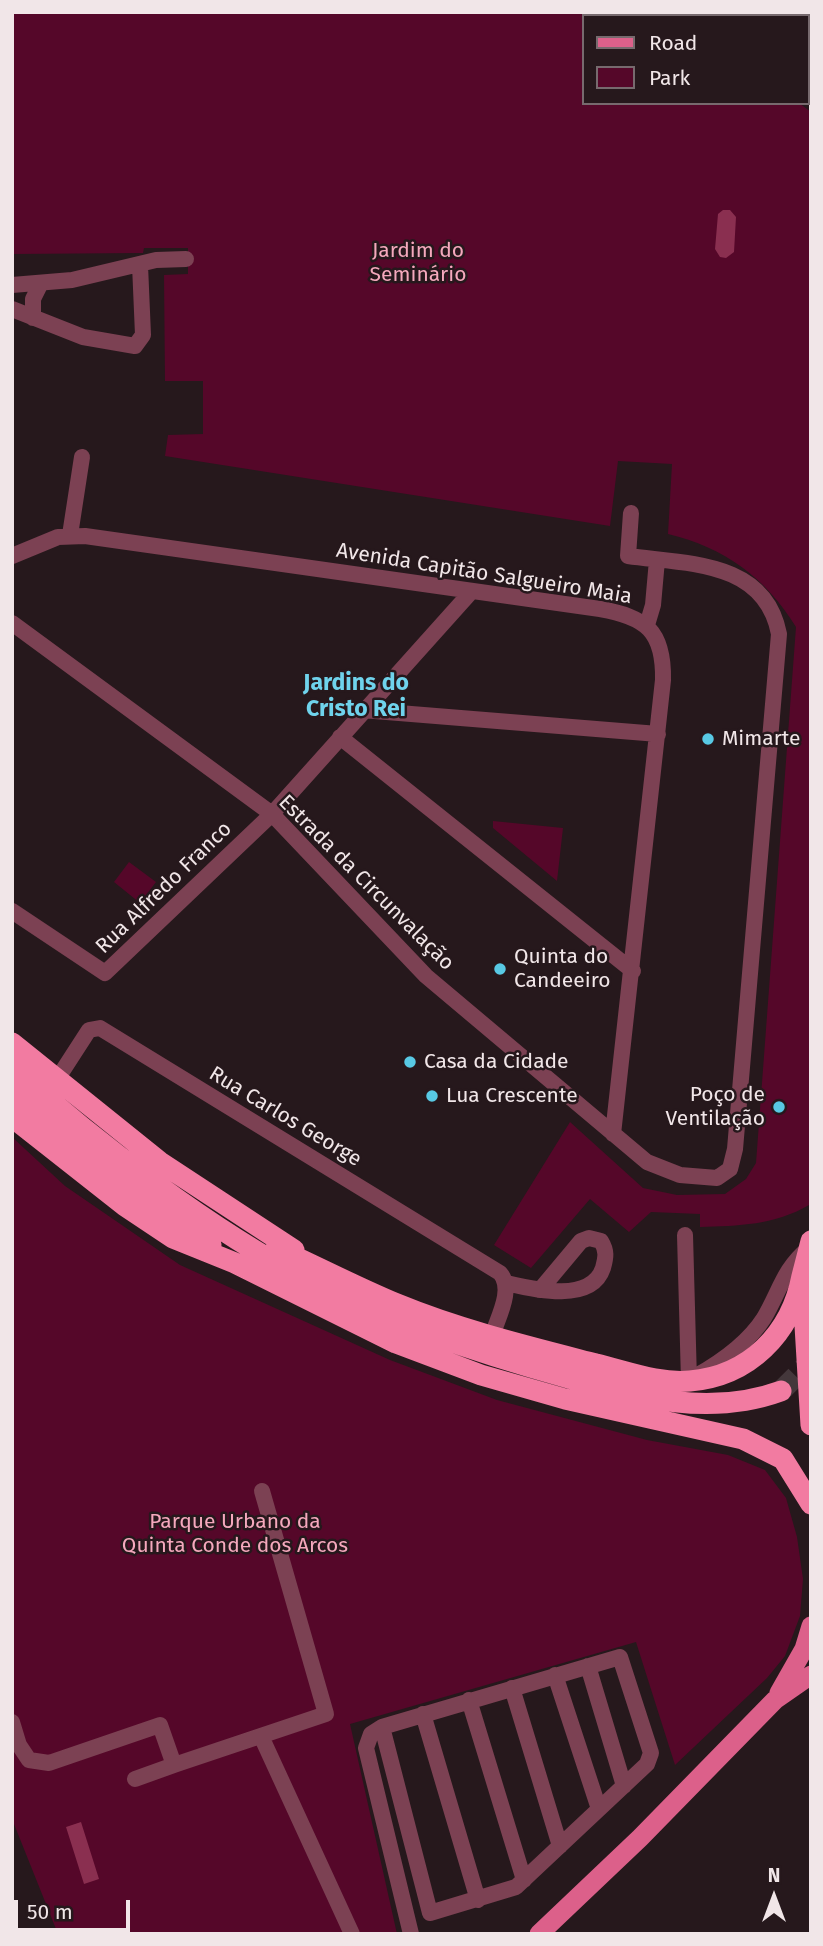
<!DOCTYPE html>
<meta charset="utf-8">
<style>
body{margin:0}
#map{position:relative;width:823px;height:1946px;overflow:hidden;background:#26181c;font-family:"Fira Sans",sans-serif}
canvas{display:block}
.frame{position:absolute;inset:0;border:14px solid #f1e6e8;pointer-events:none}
.legend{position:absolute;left:582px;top:14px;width:228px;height:91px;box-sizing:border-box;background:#26181c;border:2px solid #776a6e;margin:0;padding:9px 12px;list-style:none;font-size:21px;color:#f1e6e8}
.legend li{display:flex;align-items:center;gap:14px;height:35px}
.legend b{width:35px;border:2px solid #776a6e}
.north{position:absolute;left:739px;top:1862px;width:70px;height:70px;-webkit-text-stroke:5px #26181c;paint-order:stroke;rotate:0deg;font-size:19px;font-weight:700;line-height:28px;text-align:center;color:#f1e6e8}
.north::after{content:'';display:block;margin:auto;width:24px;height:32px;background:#f1e6e8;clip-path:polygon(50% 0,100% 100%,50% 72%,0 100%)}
.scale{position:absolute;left:14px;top:1900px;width:116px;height:32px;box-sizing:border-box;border:4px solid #f1e6e8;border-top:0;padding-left:9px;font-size:21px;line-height:24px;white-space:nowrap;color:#f1e6e8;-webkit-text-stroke:5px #26181c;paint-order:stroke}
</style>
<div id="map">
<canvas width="823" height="1946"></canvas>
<div class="frame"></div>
<ul class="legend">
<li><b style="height:9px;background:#dc608a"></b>Road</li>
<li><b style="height:19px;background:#550729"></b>Park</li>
</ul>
<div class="north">N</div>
<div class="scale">50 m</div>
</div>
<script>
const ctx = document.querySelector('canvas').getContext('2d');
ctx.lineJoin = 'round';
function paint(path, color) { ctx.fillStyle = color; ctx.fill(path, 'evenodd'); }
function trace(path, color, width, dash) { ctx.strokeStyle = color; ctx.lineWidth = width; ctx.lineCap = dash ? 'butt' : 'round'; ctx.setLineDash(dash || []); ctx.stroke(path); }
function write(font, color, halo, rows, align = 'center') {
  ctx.font = font + ' "Fira Sans",sans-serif'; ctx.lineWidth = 5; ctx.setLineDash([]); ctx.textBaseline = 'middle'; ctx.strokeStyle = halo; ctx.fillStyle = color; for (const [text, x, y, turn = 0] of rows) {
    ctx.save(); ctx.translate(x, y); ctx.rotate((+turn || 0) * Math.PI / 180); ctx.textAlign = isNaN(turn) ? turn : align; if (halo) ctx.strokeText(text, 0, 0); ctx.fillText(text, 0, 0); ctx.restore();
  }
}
const green = new Path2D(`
 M12 12H763V16H583V103H799L811 112 809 1205C775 1225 738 1226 700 1227V1214L651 1212 629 1232 590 1199 531 1268 494 1245 570 1122 643 1188 677 1195 725 1194 746 1179 756 1163 796 627C766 578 724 547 668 534L672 464 618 461 610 526 165 456 168 435 203 434V381H165L164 275 188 274V248H144L143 253 12 254Z
 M493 821 563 828 557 881 493 828Z
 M129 862 156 882 140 903 114 882Z
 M12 1137 65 1186 180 1265 390 1360 497 1400 647 1440 728 1455 765 1470 786 1498 797 1537 803 1579 800 1616 785 1656 767 1678 675 1765 636 1642 350 1724 397 1934H58L12 1819Z`);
const water = new Path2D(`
 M723 210H730L736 217 734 252 726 258 720 257 715 249 718 214Z
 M81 1822 99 1879 84 1884 66 1827Z`);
const highwayTunnel = new Path2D(`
 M781 1391 811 1361`);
const minor = new Path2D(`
 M778 16V12
 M807 88 811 90
 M12 285 72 280 156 260 186 259
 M12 309 83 337 135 346 143 335 140 265
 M33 318V299L41 283
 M70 535 82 457
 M12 556 58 537 85 536 600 609C646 617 664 631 663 680L613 1134
 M12 623 272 814 426 976 647 1162 680 1175 717 1178 730 1169 735 1149 779 634C765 560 686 564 628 556L631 513
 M647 625 653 605 657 560
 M362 710 658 734
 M340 737 633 971
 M12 911 105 973 272 814 471 592
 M56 1081 89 1030 100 1028 500 1273C514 1289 498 1317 492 1336
 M685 1235 689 1381
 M506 1283C532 1289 591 1304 603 1268 606 1257 607 1251 601 1241L589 1238 581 1241 540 1290
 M696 1376C721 1362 748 1343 764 1318 779 1293 784 1268 808 1249
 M588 1666 624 1786
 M555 1675 599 1809
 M512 1688 560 1846
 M469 1700 524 1880
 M423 1714 478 1900
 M12 1722 19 1745 29 1760 49 1763 160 1725 174 1765 326 1714 262 1491
 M382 1727 430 1913 516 1887 647 1764 651 1753 620 1657 382 1727 371 1734 366 1748 411 1934
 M261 1736 352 1934
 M135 1779 174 1765`);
const major = new Path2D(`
 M779 1693 804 1649 811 1626
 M539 1934 640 1838 775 1700 811 1675`);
const highway = new Path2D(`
 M12 1043 160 1162 294 1250
 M12 1067C97 1144 211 1230 312 1283 394 1325 481 1354 569 1378 640 1398 710 1417 781 1391
 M12 1093 71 1141 211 1245
 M12 1117 125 1206 173 1238 235 1263 396 1343 481 1375 565 1399 743 1439 783 1459 811 1504
 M811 1241 802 1276 811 1425
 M276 1248C316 1266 356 1287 397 1304 460 1330 530 1347 596 1364 626 1371 659 1384 690 1381 749 1376 791 1334 802 1276`);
const markers = [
 [708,739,7,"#58c9e4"],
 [500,969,7,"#58c9e4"],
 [410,1062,7,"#58c9e4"],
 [432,1096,7,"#58c9e4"],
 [779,1107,7,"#58c9e4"]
];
const parkNames = [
 ["Jardim do",418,251],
 ["Seminário",418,275],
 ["Parque Urbano da",235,1522],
 ["Quinta Conde dos Arcos",235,1546]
];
const streetNames = [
 ["Avenida Capitão Salgueiro Maia",484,574,9],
 ["Estrada da Circunvalação",366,883,45],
 ["Rua Alfredo Franco",164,888,-44],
 ["Rua Carlos George",285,1117,31]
];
const poiNames = [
 ["Mimarte",722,739],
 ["Quinta do",514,957],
 ["Candeeiro",514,981],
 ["Casa da Cidade",424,1062],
 ["Poço de",765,1095,"right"],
 ["Ventilação",765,1119,"right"],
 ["Lua Crescente",446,1096]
];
const neighbourhoodNames = [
 ["Jardins do",356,684],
 ["Cristo Rei",356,710]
];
paint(green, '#550729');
paint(water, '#8a2f50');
trace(highwayTunnel, '#44373b', 21, [21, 10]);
trace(minor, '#7c4153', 16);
trace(major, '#dc608a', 19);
trace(highway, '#f27ba1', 21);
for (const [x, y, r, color] of markers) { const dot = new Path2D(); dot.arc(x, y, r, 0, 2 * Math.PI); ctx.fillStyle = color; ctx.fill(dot); trace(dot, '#26181c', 2.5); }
write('21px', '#f5a8bd', '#26181c', parkNames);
write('21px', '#f1e6e8', '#26181c', streetNames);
write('21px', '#f1e6e8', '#26181c', poiNames, 'left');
write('bold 23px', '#6fd3ec', '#26181c', neighbourhoodNames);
</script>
